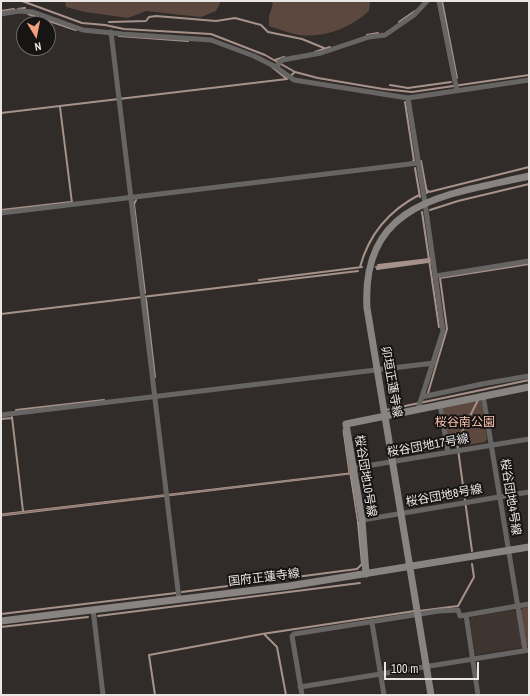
<!DOCTYPE html>
<meta charset="utf-8">
<style>
body{margin:0}
#map{position:relative;width:530px;height:696px;overflow:hidden;background:#312c2a;font-family:"Archivo Narrow",sans-serif}
canvas{display:block}
.frame{position:absolute;inset:0;border:2px solid #e8e5e4;pointer-events:none}
.north{position:absolute;left:16px;top:16px;width:40px;height:40px;box-sizing:border-box;background:#171514;border:1px solid #6b6867;border-radius:50%;rotate:170deg;font-size:11px;font-weight:700;line-height:16px;text-align:center;color:#e8e5e4}
.north::after{content:'';display:block;margin:auto;width:14px;height:18px;background:#f2a080;clip-path:polygon(50% 0,100% 100%,50% 72%,0 100%)}
.scale{position:absolute;left:384px;top:662px;width:95px;height:18px;box-sizing:border-box;border:2px solid #e8e5e4;border-top:0;padding-left:5px;font-size:12px;line-height:14px;white-space:nowrap;color:#e8e5e4;-webkit-text-stroke:3px #171514;paint-order:stroke}
</style>
<div id="map">
<canvas width="530" height="696"></canvas>
<div class="frame"></div>
<div class="north">N</div>
<div class="scale">100 m</div>
</div>
<script>
const ctx = document.querySelector('canvas').getContext('2d');
ctx.lineJoin = 'round';
function paint(path, color) { ctx.fillStyle = color; ctx.fill(path, 'evenodd'); }
function trace(path, color, width, dash) { ctx.strokeStyle = color; ctx.lineWidth = width; ctx.lineCap = dash ? 'butt' : 'round'; ctx.setLineDash(dash || []); ctx.stroke(path); }
function write(font, color, halo, rows, align = 'center') {
  ctx.font = font + ' "Archivo Narrow","Noto Sans JP",sans-serif'; ctx.lineWidth = 4; ctx.setLineDash([]); ctx.textBaseline = 'middle'; ctx.strokeStyle = halo; ctx.fillStyle = color; for (const [text, x, y, turn = 0] of rows) {
    ctx.save(); ctx.translate(x, y); ctx.rotate((+turn || 0) * Math.PI / 180); ctx.textAlign = isNaN(turn) ? turn : align; if (halo) ctx.strokeText(text, 0, 0); ctx.fillText(text, 0, 0); ctx.restore();
  }
}
const built = new Path2D(`
 M513 610 516 611 522 647 475 655 469 621 472 617Z`);
const green = new Path2D(`
 M65 1H221L216 11 201 17 146 11 128 18 85 12 66 7Z
 M271 1H370L369 11C350 28 325 38 299 35 289 33 279 29 269 26V16L273 4Z
 M481 399 487 439 485 442 449 448 443 406Z
 M529 607V646H526L520 611 523 608Z`);
const water = new Path2D(`
 M345 429 358 524 350 474 1 516V514L349 473 343 430Z`);
const stream = new Path2D(`
 M22 1 82 23 105 25 124 29 211 34 265 55 295 72 318 78 383 89 412 92 529 75
 M442 1 457 78
 M18 9 25 8
 M1 11 14 9
 M28 14 76 30
 M109 22 146 21 149 17 156 16 216 21 235 18 261 25 268 32 302 39 324 48
 M399 22 415 11
 M367 35 378 33
 M119 36 188 41
 M315 52 330 47
 M275 60 284 57
 M272 67 287 79
 M390 85 408 88 451 82
 M405 102 414 161 412 162
 M60 107 72 203
 M1 113 287 79 295 72
 M421 161 427 193
 M415 168 420 197
 M427 190 429 192 529 167
 M136 200 134 204 145 293
 M1 210 71 202
 M430 210 458 201 529 184
 M422 212 439 327
 M378 265 430 259
 M360 267C369 234 388 211 419 195
 M376 267 431 261
 M377 269 428 262
 M259 280 362 267
 M146 299 155 377
 M1 314 358 271
 M428 393 447 329 440 278 529 264
 M16 410 104 400
 M386 410 529 380
 M12 417 23 511
 M1 419 12 418
 M472 551 457 442 478 400
 M182 592 357 569 362 564 358 522
 M419 611 458 606 474 577 472 564
 M1 614 176 593
 M98 616 360 583
 M1 627 88 617
 M265 635 277 647 286 695
 M155 695 149 655 262 634 415 611`);
const street = new Path2D(`
 M439 1 457 91
 M1 14 19 11 33 12 83 30 122 34 211 40 254 56 276 67 294 80 408 98 529 80
 M111 32 179 599
 M276 67 282 60 321 53 369 37 385 35 414 15 427 1
 M408 98 425 203 443 331 418 409
 M1 213 418 163
 M436 276 529 261
 M483 395 525 650
 M422 397 482 384 529 376
 M440 404 448 452
 M1 415 434 363
 M354 468 529 439
 M362 520 529 492
 M93 609 103 695
 M372 623 384 695
 M300 687 529 650
 M302 695 292 636 294 634 439 611 458 610 460 616 466 615
 M478 695 466 615 529 604`);
const secondary = new Path2D(`
 M366 574 362 520 346 424 529 387
 M1 621 289 586 529 547
 M431 695 367 308C361 200 447 195 529 176`);
const streetNames = [
 ["卯垣正蓮寺線",391,382,80],
 ["桜谷団地17号線",428,446,-10],
 ["桜谷団地10号線",365,476,81],
 ["桜谷団地8号線",444,496,-10],
 ["桜谷団地4号線",510,497,81],
 ["国府正蓮寺線",264,578,-7]
];
const parkNames = [
 ["桜谷南公園",465,423]
];
paint(built, '#3f3530');
paint(green, '#5d483f');
paint(water, '#8b6e63');
trace(water, '#a7928a', 1);
trace(stream, '#a7928a', 2);
trace(street, '#676564', 5);
trace(secondary, '#888482', 7);
write('12px', '#e8e5e4', '#171514', streetNames);
write('12px', '#fbc3ad', '#171514', parkNames);
</script>
